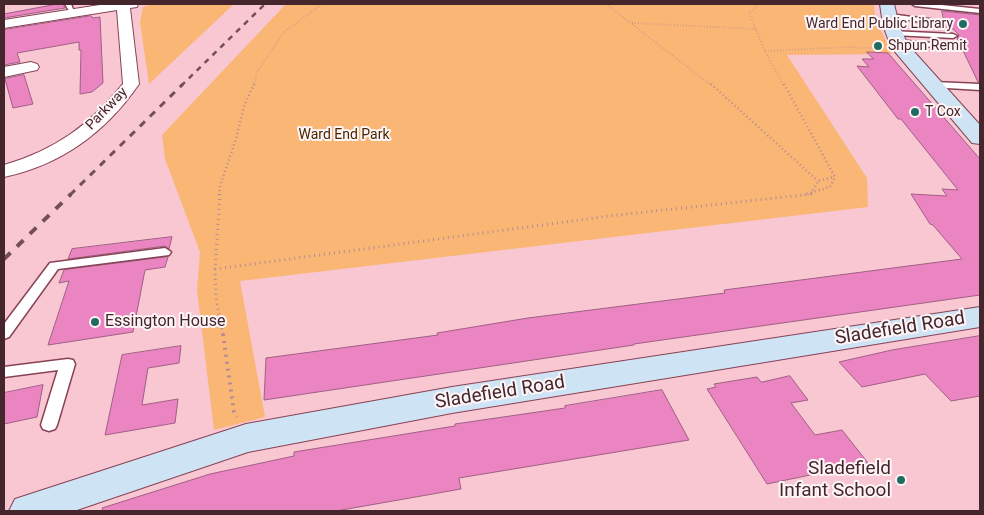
<!DOCTYPE html>
<style>
body{margin:0}
#map{position:relative;width:984px;height:515px;overflow:hidden;background:#f9c7d2;font-family:Roboto,sans-serif}
canvas{display:block}
.frame{position:absolute;inset:0;border:5px solid #45262d;pointer-events:none}
</style>
<div id="map">
<canvas width="984" height="515"></canvas>
<div class="frame"></div>
</div>
<script>
const ctx = document.querySelector('canvas').getContext('2d');
ctx.lineJoin = 'round';
function paint(path, color) { ctx.fillStyle = color; ctx.fill(path, 'evenodd'); }
function trace(path, color, width, dash) { ctx.strokeStyle = color; ctx.lineWidth = width; ctx.lineCap = dash ? 'butt' : 'round'; ctx.setLineDash(dash || []); ctx.stroke(path); }
function write(font, color, halo, rows, align = 'center') {
  ctx.font = font + ' Roboto,sans-serif'; ctx.lineWidth = 4; ctx.setLineDash([]); ctx.textBaseline = 'middle'; ctx.strokeStyle = halo; ctx.fillStyle = color; for (const [text, x, y, turn = 0] of rows) {
    ctx.save(); ctx.translate(x, y); ctx.rotate((+turn || 0) * Math.PI / 180); ctx.textAlign = isNaN(turn) ? turn : align; if (halo) ctx.strokeText(text, 0, 0); ctx.fillText(text, 0, 0); ctx.restore();
  }
}
const green = new Path2D(`
 M152 4H234L149 84 140 22 143 7Z
 M286 4H874L875 17 892 54 787 55 867 178 868 207 240 281 265 417 214 430 197 290 200 252 165 159 162 135Z`);
const building = new Path2D(`
 M51 4H63L65 8 4 18V14L52 5Z
 M942 11 980 15V82H978L957 38 959 35 953 29 946 28Z
 M91 16 93 18 100 17 103 83 92 92 80 94 81 50H79V42L17 53 20 62 4 65V30Z
 M867 52 888 53 980 159V295L634 344V345L264 400 266 358 438 335 437 333 528 318 725 293 724 290 962 259 933 225 930 224 911 194 947 196 942 189 958 190 901 119H898L857 66 869 67 862 59H873Z
 M24 75 33 104 13 108 5 79Z
 M172 237 169 249 165 246 68 259 72 249Z
 M168 257 165 267 145 270 133 332 48 345 69 281 59 283 64 270Z
 M980 336V396L951 401 925 374 862 387 839 362 892 350Z
 M181 346 179 363 148 368 142 405 178 399 175 423 105 435 122 355Z
 M790 376 808 400 791 403 815 435 842 430 868 463 767 484 707 389 716 387 714 384 757 377 761 382Z
 M43 385 37 417 4 424V393Z
 M662 390 689 440 459 478 461 489 336 511H103L102 508 210 474 294 456V452L455 426V424L565 408V406Z`);
const pathFar3 = new Path2D(`
 M606 4 712 86
 M760 4 749 13 765 51 784 86
 M632 23 756 29
 M765 51 850 47 882 49
 M254 86 257 72 284 32 322 4`);
const pathFar2 = new Path2D(`
 M711 84 818 181
 M784 84 835 177 830 187 804 195
 M811 194 818 181 834 177
 M219 195 220 186 236 139 244 106 254 84`);
const pathFar1 = new Path2D(`
 M220 194 215 269 216 298 223 335
 M215 269 609 216 812 194`);
const path = new Path2D(`
 M223 334 234 412 237 417`);
const lane = new Path2D(`
 M65 4H71L75 14H71Z
 M912 4H932L980 9V13L915 6Z
 M889 14 936 20 940 22 936 24 887 17 885 16Z
 M891 31 953 34 957 36 953 38 894 35 890 33Z
 M907 41 956 45 960 47 956 49 910 45H907Z
 M934 82 980 84V90L931 87V83Z
 M165 248 171 252 169 255 58 269 9 337 4 339V324L50 263Z
 M68 359 73 360 75 364 57 425 55 429 49 431 43 429 41 425 58 370 4 377V367Z`);
const street = new Path2D(`
 M106 4H138L137 7 130 8 139 84C106 132 61 165 4 177V165C55 150 90 125 123 84L117 10 4 28V20Z
 M31 62 37 64 39 67 37 70 4 77V67Z`);
const secondary = new Path2D(`
 M880 4H894L899 25 908 45 980 125V144L972 143 891 47 883 25Z
 M980 307V327L452 413 248 452 74 511H9L15 499 246 424 452 387Z`);
const railFar2 = new Path2D(`
 M181 86 265 4`);
const railFar1 = new Path2D(`
 M70 195 183 84`);
const rail = new Path2D(`
 M4 259 71 194`);
const markers = [
 [963,24,5,"#226b62"],
 [878,46,5,"#226b62"],
 [915,112,5,"#226b62"],
 [95,322,5,"#226b62"],
 [901,480,5,"#226b62"]
];
const farPoinames = [
 ["Ward End Public Library",953,24,"right"],
 ["Shpun Remit",888,46],
 ["T Cox",925,112]
];
const farStreetnames = [
 ["Parkway",107,109,-46]
];
const farParknames = [
 ["Ward End Park",344,135]
];
const poiNames = [
 ["Essington House",105,322]
];
const nearStreetnames = [
 ["Sladefield Road",900,329,-9],
 ["Sladefield Road",500,393,-9]
];
const nearPoinames = [
 ["Sladefield",891,469],
 ["Infant School",891,491]
];
paint(green, '#f9b674');
paint(building, '#ea85c1');
trace(building, '#9f5f84', 1);
trace(lane, '#884255', 3);
trace(street, '#884255', 2);
trace(secondary, '#884255', 2);
trace(pathFar3, '#b68b94', 2, [0.5, 2.5]);
trace(pathFar2, '#b68b94', 2.5, [1, 3]);
trace(pathFar1, '#b68b94', 3, [1, 4]);
trace(path, '#b68b94', 4, [2, 5]);
paint(lane, '#fff');
paint(street, '#fff');
paint(secondary, '#cee3f4');
trace(railFar2, '#734f57', 2.5, [5.5, 5.5]);
trace(railFar1, '#734f57', 3, [7, 7]);
trace(rail, '#734f57', 4, [9, 9]);
for (const [x, y, r, color] of markers) { const dot = new Path2D(); dot.arc(x, y, r, 0, 2 * Math.PI); ctx.fillStyle = color; ctx.fill(dot); trace(dot, '#fef5f7', 2); }
write('14px', '#45262d', '#fef5f7', farPoinames, 'left');
write('14px', '#45262d', '#fef5f7', farStreetnames);
write('14px', '#462600', '#fef5f7', farParknames);
write('16px', '#45262d', '#fef5f7', poiNames, 'left');
write('19px', '#45262d', '#fef5f7', nearStreetnames);
write('19px', '#45262d', '#fef5f7', nearPoinames, 'right');
</script>
